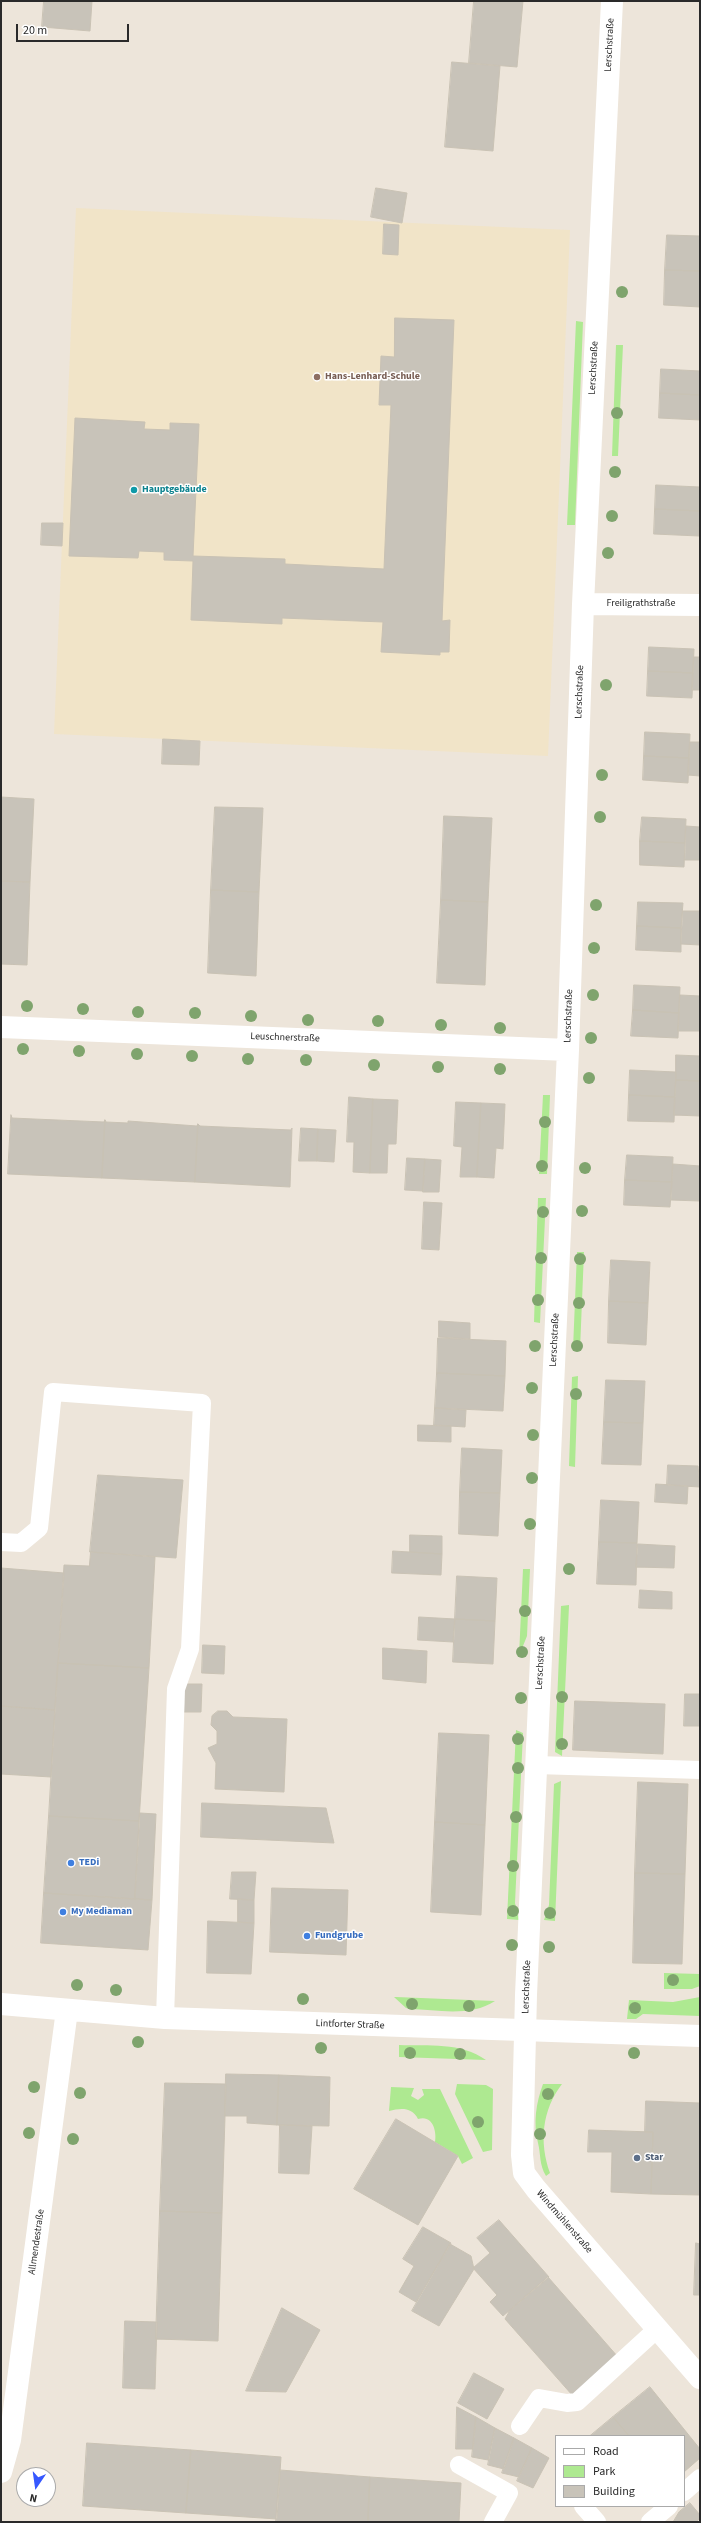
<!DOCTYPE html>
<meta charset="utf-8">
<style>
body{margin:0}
#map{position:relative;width:701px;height:2523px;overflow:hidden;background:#ede5da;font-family:"Source Sans 3",sans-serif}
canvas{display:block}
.frame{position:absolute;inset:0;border:2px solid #2a2a2a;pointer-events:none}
.legend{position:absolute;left:555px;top:2435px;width:130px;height:72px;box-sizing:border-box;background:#fff;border:1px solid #aaa;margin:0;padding:5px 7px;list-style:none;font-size:12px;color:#2a2a2a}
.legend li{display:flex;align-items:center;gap:8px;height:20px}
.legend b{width:20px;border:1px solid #aaa}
.north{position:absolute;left:16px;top:2467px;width:40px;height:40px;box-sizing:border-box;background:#fff;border:1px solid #aaa;border-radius:50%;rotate:193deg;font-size:11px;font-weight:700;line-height:16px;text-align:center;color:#2a2a2a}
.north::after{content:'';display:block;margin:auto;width:14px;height:18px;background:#3658ff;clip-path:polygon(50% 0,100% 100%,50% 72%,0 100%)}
.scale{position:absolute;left:16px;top:24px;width:113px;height:18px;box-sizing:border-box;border:2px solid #2a2a2a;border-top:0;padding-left:5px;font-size:12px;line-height:14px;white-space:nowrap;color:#2a2a2a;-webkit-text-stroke:3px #fff;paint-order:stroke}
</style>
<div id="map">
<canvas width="701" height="2523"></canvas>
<div class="frame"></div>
<ul class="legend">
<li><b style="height:5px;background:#fff"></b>Road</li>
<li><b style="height:11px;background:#aee991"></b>Park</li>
<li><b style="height:11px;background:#c8c3b9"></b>Building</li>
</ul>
<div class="north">N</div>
<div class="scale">20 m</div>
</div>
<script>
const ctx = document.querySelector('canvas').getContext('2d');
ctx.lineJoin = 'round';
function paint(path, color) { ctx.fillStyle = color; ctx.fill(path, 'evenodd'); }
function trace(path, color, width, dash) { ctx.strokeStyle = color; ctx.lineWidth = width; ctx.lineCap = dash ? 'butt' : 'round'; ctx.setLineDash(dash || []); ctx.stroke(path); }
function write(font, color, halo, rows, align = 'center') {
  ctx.font = font + ' "Source Sans 3",sans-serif'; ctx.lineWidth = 3; ctx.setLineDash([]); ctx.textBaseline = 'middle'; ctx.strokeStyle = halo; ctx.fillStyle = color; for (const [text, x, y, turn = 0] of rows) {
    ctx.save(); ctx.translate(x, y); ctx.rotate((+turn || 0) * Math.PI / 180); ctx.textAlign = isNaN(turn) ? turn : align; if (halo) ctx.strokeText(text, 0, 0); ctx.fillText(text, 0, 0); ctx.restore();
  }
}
const education = new Path2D(`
 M76 208 570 230 548 756 54 734Z`);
const green = new Path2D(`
 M576 321 583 322 575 525H567Z
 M616 345H623L618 456H612Z
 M543 1095H550L547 1174H539Z
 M538 1198H546L540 1323 534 1322Z
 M577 1252H584L580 1350 573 1349Z
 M578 1376 575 1467 569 1466 572 1377Z
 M523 1569H530L527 1636 519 1656Z
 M569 1605V1606L562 1756 555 1752 561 1606Z
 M516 1730 523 1733 515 1903 519 1920 507 1919Z
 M561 1781 555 1921 544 1920 549 1905 554 1784Z
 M664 1973 700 1974V1986L692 1989H664Z
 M394 1997H396L495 2001C471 2017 438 2010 410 2009L406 2008Z
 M700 1997V2016L643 2014 636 2019H627L629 2000 673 2002Z
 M399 2045C428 2046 461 2042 486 2060L399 2057Z
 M457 2084 486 2085 493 2089 492 2150 483 2152 455 2094Z
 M543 2084H562C542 2110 539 2142 550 2173L546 2176C539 2164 541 2155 538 2143 533 2123 536 2103 543 2084Z
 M391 2087 414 2088 411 2096 418 2100 424 2095 422 2089H440L473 2158 462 2164 458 2156 435 2142C437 2132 433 2114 418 2119 412 2107 401 2108 389 2111Z`);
const building = new Path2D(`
 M44 1H92L90 31 42 27Z
 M474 1H523L517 67 469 63Z
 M452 62 500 66 493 151 445 147Z
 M376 188 407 193 402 223 371 217Z
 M384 224 399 225 398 255 383 254Z
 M667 235 700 236V271L665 270Z
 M665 270 700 271V307L664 305Z
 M395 318 454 320 442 621 450 620 449 652H440V655L381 652 383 622 282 618V624L191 620 193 561 164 560V552L139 551 138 558 69 556 75 418 145 422 144 429 170 430V423L199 424 193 556 285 559V564L384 569 391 405H379L381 356 394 357Z
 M661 369 700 371V395L660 393Z
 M660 393 700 395V420L659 418Z
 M656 485 700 487V511L655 509Z
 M655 509 700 511 699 536 654 534Z
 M42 523H63L62 546 41 545Z
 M649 647 694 649 693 673 648 671Z
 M694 657H700V690H692Z
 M648 671 693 673 692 698 647 696Z
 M645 732 690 734 689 758 644 756Z
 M163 739 200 741 199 765 162 764Z
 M690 742H700V776L688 775Z
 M644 756 689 758 688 783 643 780Z
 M1 797 34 799 30 882 1 881Z
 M215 807 263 808 259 892 211 890Z
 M444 816 492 818 488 902 441 900Z
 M642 817 686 819 685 843 640 841Z
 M686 826 700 827V860H685Z
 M640 841 685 843 684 867 640 865Z
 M1 881 30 882 27 965 1 964Z
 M211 890 259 892 256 976 208 973Z
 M441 900 488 902 485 985 437 983Z
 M638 902 683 903 681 928 637 926Z
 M683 911H700V945L681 944Z
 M637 926 681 928V952L636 950Z
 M634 985 680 987 679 1013 633 1010Z
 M680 995 700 996V1031H678Z
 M633 1010 679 1013 678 1038 631 1036Z
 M676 1055 700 1056V1081L676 1080Z
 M630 1070 676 1072 675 1097 629 1095Z
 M676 1080 700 1081V1116L674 1115Z
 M629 1095 675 1097 674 1122 628 1121Z
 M349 1097 373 1099 370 1173 353 1172 354 1142H347Z
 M373 1099 398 1100 396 1144H388L387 1173H370Z
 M456 1102 481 1103 477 1177H460L462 1147 454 1146Z
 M481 1103 505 1104 503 1149 496 1148 494 1178 477 1177Z
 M11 1115 12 1118 34 1119 104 1122 105 1120 102 1178 8 1174Z
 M105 1120 106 1122 128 1123V1121L197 1126 198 1124 195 1182 102 1178Z
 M198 1124 200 1126 291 1130 292 1128 290 1187 195 1182Z
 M301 1128 318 1129 317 1161H299Z
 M318 1129 336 1130 334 1162 317 1161Z
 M627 1155 673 1157 672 1182 625 1180Z
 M407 1158 425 1159 423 1191 405 1190Z
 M425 1159 441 1160 439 1192H423Z
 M673 1164 700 1166V1201L671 1200Z
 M625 1180 672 1182 670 1207 624 1205Z
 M424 1202 442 1203 439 1250 422 1249Z
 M611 1260 650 1262 648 1303 609 1301Z
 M609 1301 648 1303 646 1345 608 1343Z
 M439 1321 470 1323V1339L439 1337Z
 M438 1338 506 1341 505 1376 437 1373Z
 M437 1373 505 1376 503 1411 435 1408Z
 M606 1380 645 1381 643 1423 604 1422Z
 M435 1408 466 1410 465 1427 434 1425Z
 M604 1422 643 1423 641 1465 602 1464Z
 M418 1425 451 1426V1442L418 1441Z
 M462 1448 502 1450 500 1493 460 1492Z
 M668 1465 698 1466 700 1487 667 1485Z
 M98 1475 183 1480 176 1558 90 1552Z
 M656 1484 688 1486 687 1504 655 1502Z
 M460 1492 500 1493 498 1536 459 1534Z
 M601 1500 639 1502 637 1543 599 1542Z
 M410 1535 442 1536V1554L410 1552Z
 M599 1542 637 1543 636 1585 597 1584Z
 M638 1544 675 1546 674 1568 636 1567Z
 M393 1551 442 1554 441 1575 392 1573Z
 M91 1552 155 1557 149 1668 58 1663 64 1565 89 1566Z
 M1 1568 64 1573 55 1710 1 1706Z
 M457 1576 497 1578 495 1621 455 1619Z
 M640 1590 672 1592V1609L639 1608Z
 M419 1617 455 1619 453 1642 418 1640Z
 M455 1619 495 1621 493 1664 453 1662Z
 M203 1645 225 1646 224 1674 202 1673Z
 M383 1648 427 1651 426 1683 383 1679Z
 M58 1663 149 1668 139 1821 49 1816Z
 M185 1684H202L201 1712H184Z
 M685 1694H700V1726H684Z
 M575 1701 665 1704 663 1754 573 1750Z
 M1 1706 55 1710 51 1777 1 1774Z
 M218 1711H227L233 1717 287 1719 284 1792 215 1789 216 1763 208 1748 217 1744V1731L211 1725 212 1716Z
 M439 1733 489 1735 485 1825 435 1822Z
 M638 1782 688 1784 685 1874 635 1873Z
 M202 1803 326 1808 334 1843 201 1837Z
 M140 1813 156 1814 152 1900 135 1899Z
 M49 1816 139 1821 135 1899 44 1893Z
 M435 1822 485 1825 481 1915 431 1912Z
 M232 1872H256L254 1900 230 1899Z
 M635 1873 685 1874 682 1964 633 1963Z
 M272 1888 348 1890 346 1955 270 1952Z
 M44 1893 152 1900 148 1950 41 1943Z
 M238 1899 254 1900V1923L238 1922Z
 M208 1921 254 1923 251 1974 207 1973Z
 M226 2074 279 2075 277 2125 247 2123V2116H225Z
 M279 2075 330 2077 329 2126 277 2125Z
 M165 2083 226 2084 222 2213 160 2211Z
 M646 2101 700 2103V2195L651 2194 653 2132H645Z
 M396 2119 458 2156 418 2225 354 2189Z
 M280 2125 312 2126 309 2174 279 2173Z
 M589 2130 653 2132 651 2194 611 2192 612 2152H588Z
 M160 2211 222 2213 218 2341 156 2339Z
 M499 2220 549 2277 503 2316 490 2302 497 2295 473 2268 490 2253 477 2238Z
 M423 2227 451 2243 416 2302 399 2292 414 2266 403 2259Z
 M696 2243 700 2244V2295H694Z
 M450 2244 471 2256 474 2269 439 2326 412 2311Z
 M548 2277 618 2357 573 2396 505 2319 510 2310Z
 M282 2308 320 2330 286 2392 246 2391Z
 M125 2321 157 2322 155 2389 123 2388Z
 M474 2373 504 2389 487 2419 458 2403Z
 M650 2387 700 2449V2458L684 2472V2436H629L613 2417Z
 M457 2407 476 2417 473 2449H456Z
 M476 2417 495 2428 488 2460 472 2457Z
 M613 2417 629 2436H590Z
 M495 2428 514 2438 504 2469 488 2465Z
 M514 2438 532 2448 519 2477 502 2473Z
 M87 2443 191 2450 186 2513 83 2506Z
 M532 2448 549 2458 533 2488 517 2481Z
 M191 2450 281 2457 277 2519 186 2513Z
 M280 2470 370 2477 368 2522H276Z
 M370 2477 461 2483 459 2522H368Z
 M690 2503 700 2515V2518L696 2522H673L679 2512Z`);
const service = new Path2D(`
 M1 1542 21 1543 39 1528 53 1392 202 1403 190 1649 176 1689 165 2018
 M536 1765 700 1770
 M520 2426 539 2398 567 2403 577 2402 657 2329
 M459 2465 509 2493 493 2522
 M684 2492 700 2478
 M583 2506 597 2522
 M650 2522 669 2506`);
const minor = new Path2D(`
 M612 1 583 604 568 1050 526 1995 522 2155 524 2173 536 2189 700 2378
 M583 604 700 605
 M1 1027 568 1050`);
const tertiary = new Path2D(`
 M1 2004 165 2018 700 2036
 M1 2472 10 2440 67 2010`);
const trees = [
 [622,292],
 [617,413],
 [615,472],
 [612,516],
 [608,553],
 [606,685],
 [602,775],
 [600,817],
 [596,905],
 [594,948],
 [593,995],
 [27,1006],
 [83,1009],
 [138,1012],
 [195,1013],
 [251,1016],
 [308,1020],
 [378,1021],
 [441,1025],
 [500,1028],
 [591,1038],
 [23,1049],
 [79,1051],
 [137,1054],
 [192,1056],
 [248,1059],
 [306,1060],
 [374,1065],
 [438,1067],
 [500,1069],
 [589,1078],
 [545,1122],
 [542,1166],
 [585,1168],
 [582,1211],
 [543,1212],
 [541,1258],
 [580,1259],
 [538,1300],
 [579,1303],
 [535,1346],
 [577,1346],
 [532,1388],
 [576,1394],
 [533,1435],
 [532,1478],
 [530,1524],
 [569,1569],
 [525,1611],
 [522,1652],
 [562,1697],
 [521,1698],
 [518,1739],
 [562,1744],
 [518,1768],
 [516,1817],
 [513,1866],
 [513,1911],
 [550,1913],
 [512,1945],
 [549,1947],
 [673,1980],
 [77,1985],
 [116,1990],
 [303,1999],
 [412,2004],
 [469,2006],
 [635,2008],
 [138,2042],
 [321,2048],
 [410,2053],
 [634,2053],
 [460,2054],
 [34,2087],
 [80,2093],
 [548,2094],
 [478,2122],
 [29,2133],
 [540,2134],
 [73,2139]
];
const markers = [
 [317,377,4,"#8d6e63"],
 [134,490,4,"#0f9aa8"],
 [71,1863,4,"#3f7fe0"],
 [63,1912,4,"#3f7fe0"],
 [307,1936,4,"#3f7fe0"],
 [637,2158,4,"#5c6f8a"]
];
const streetNames = [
 ["Lerschstraße",610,45,-87],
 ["Lerschstraße",594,368,-87],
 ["Freiligrathstraße",641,604],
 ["Lerschstraße",580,692,-88],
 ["Lerschstraße",569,1016,-88],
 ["Leuschnerstraße",285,1038,2],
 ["Lerschstraße",555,1340,-87],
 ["Lerschstraße",541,1663,-87],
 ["Lerschstraße",527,1987,-88],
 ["Lintforter Straße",350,2025,2],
 ["Windmühlenstraße",564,2222,49],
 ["Allmendestraße",37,2242,-82]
];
const educationNames = [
 ["Hans-Lenhard-Schule",325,377]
];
const cultureNames = [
 ["Hauptgebäude",142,490]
];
const shopNames = [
 ["TEDi",79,1863],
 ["My Mediaman",71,1912],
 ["Fundgrube",315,1936]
];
const serviceNames = [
 ["Star",645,2158]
];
paint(education, '#f1e4c8');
paint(green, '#aee991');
paint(building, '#c8c3b9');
trace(building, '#c9c2b4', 1);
trace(service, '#fff', 18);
trace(minor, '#fff', 22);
trace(tertiary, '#fff', 22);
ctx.fillStyle = '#7fa46d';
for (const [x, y] of trees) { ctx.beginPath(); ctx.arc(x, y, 6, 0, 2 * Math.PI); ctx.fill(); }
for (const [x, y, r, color] of markers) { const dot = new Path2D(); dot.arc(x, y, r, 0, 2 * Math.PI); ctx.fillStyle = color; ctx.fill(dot); trace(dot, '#fff', 1.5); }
write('10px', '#2a2a2a', '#fff', streetNames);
write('bold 10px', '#785e54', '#fff', educationNames, 'left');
write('bold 10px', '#0d838f', '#fff', cultureNames, 'left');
write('bold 10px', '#366cbe', '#fff', shopNames, 'left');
write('bold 10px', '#4e5e75', '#fff', serviceNames, 'left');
</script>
